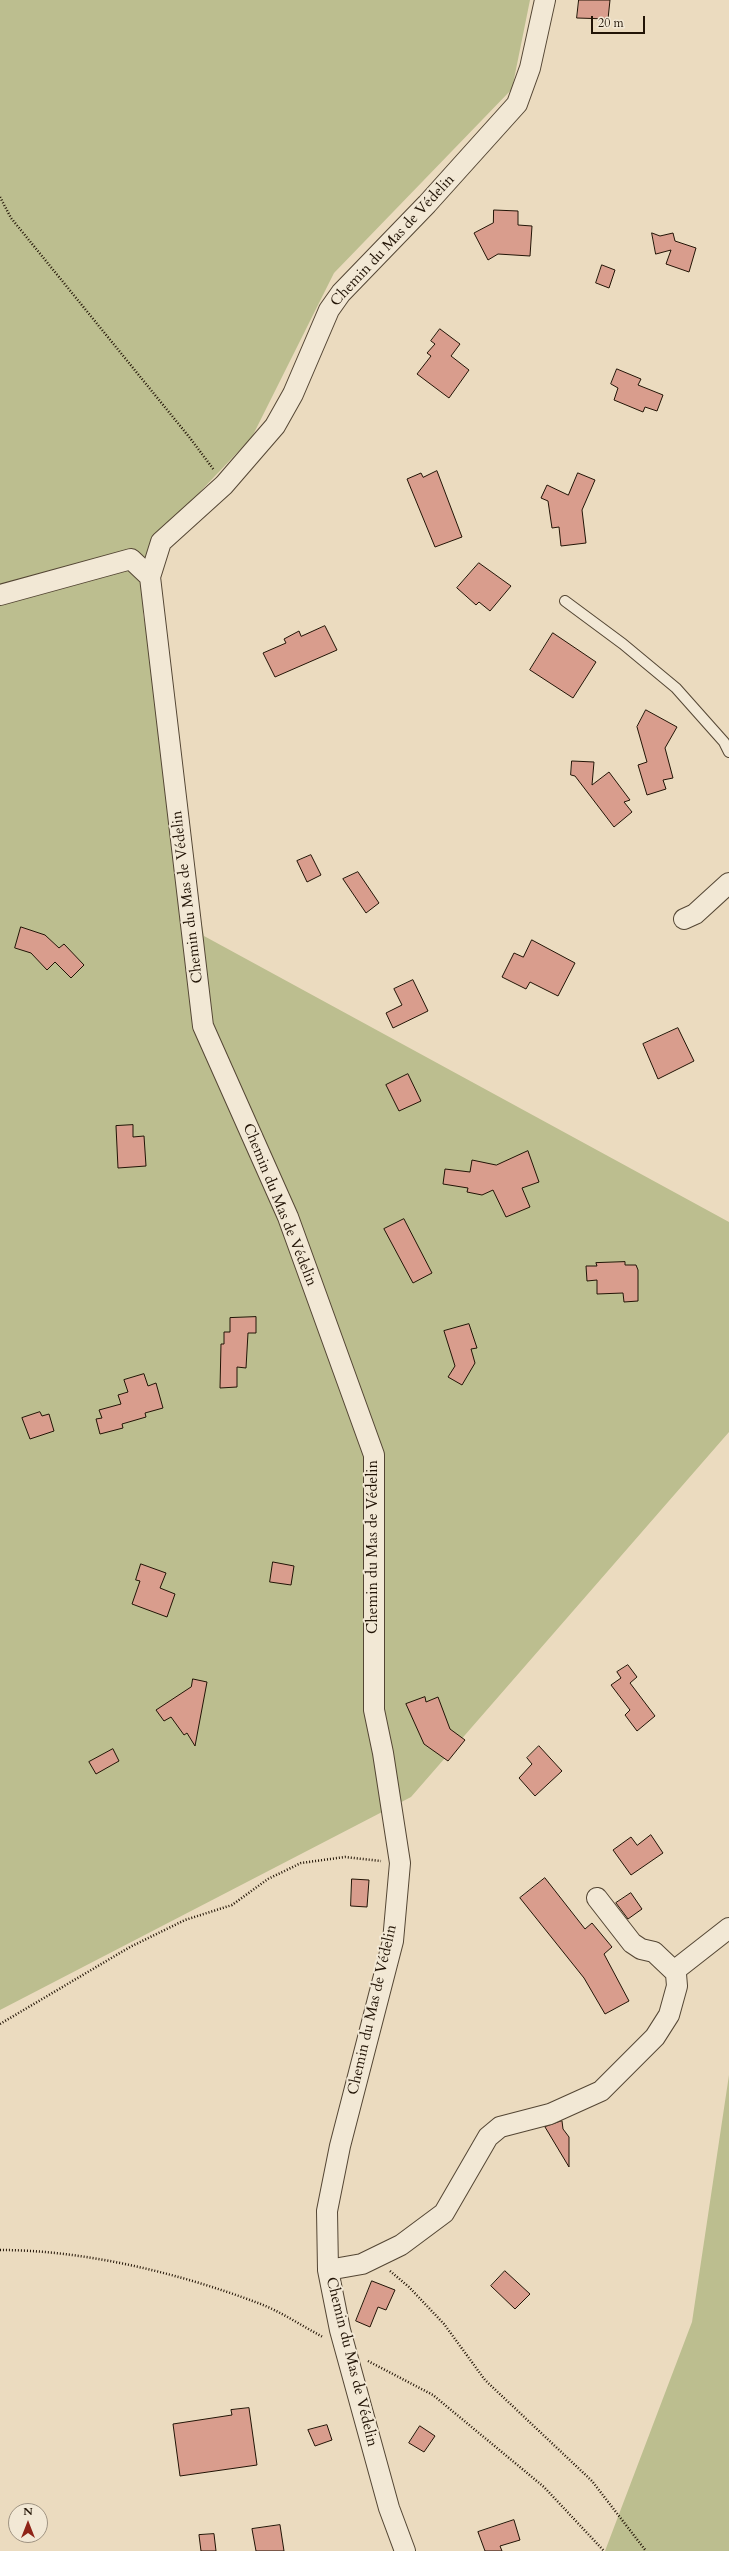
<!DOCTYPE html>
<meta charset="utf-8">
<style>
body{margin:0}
#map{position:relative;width:729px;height:2551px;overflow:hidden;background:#ebdbbf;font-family:Cardo,serif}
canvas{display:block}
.north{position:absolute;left:8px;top:2503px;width:40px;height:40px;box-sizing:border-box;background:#f2e8d5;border:1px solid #9f9382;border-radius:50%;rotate:0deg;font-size:11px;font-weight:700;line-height:16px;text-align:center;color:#221406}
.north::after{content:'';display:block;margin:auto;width:14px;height:18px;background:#8f2418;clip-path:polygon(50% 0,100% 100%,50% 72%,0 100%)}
.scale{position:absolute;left:591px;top:16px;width:54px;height:18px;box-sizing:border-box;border:2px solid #221406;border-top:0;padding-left:5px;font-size:12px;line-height:14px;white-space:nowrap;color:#221406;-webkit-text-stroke:3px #f2e8d5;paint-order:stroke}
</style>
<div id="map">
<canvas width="729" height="2551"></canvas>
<div class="north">N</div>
<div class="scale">20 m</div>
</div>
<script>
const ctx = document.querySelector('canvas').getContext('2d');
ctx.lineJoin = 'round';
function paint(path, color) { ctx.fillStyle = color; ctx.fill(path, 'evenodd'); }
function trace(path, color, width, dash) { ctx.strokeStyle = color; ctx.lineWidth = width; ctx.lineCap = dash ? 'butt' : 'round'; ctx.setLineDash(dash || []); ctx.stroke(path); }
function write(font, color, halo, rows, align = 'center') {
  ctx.font = font + ' Cardo,serif'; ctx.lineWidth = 4; ctx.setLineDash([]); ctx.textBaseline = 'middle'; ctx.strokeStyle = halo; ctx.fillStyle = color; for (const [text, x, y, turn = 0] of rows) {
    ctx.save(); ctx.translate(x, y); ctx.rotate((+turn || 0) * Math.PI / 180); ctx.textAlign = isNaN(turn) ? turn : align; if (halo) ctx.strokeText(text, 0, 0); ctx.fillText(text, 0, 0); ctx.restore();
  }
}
const green = new Path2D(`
 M0 0H530L512 89 334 273 252 437 159 535 143 614 204 936 729 1222V1432L411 1797 0 2010Z
 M729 2075V2551H605L692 2322Z`);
const building = new Path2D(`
 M579 0H610L608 19 577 18Z
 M494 210 518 211V225L532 226 530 256 498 254 488 260 474 233 493 223Z
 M652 233 660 236 673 233 675 241 696 248 689 272 666 264 671 250 656 254Z
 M602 265 615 270 609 288 596 283Z
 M440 329 460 344 451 356 469 370 449 398 417 374 431 356 427 353 435 344 431 341Z
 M617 369 641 379 638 385 663 395 657 411 645 407 643 412 614 400 618 388 611 384Z
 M437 471 462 537 435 547 407 479 421 473 423 477Z
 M578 473 595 480 582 510 586 543 561 546 559 527 552 528 548 501 541 498 547 485 568 495Z
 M479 563 511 586 490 611 479 602 476 605 457 588Z
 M325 626 337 650 275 677 263 653 286 643 284 639 299 631 301 636Z
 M553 633 596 662 573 698 530 670Z
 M646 710 677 727 665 748 673 778 663 780 666 789 647 795 638 765 647 762 637 727Z
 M572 761 594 762 592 785 609 772 630 800 624 802 632 812 614 827 575 776 571 775Z
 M311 855 321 875 307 882 297 861Z
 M358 872 379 903 366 913 343 879Z
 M21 927 45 935 59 948 64 944 84 965 71 978 55 962 47 970 31 953 15 948Z
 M532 940 575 963 558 996 530 982 526 989 502 977 514 953 523 957Z
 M413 980 428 1011 393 1028 386 1013 402 1005 394 989Z
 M678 1028 694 1061 658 1079 643 1044Z
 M408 1074 421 1101 399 1111 386 1085Z
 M133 1125V1137L144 1136 146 1166 118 1168 116 1126Z
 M528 1151 539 1182 522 1188 530 1207 506 1217 493 1190 482 1195 467 1192 468 1188 443 1184 445 1169 470 1172 472 1160 496 1165Z
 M404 1219 432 1273 413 1283 384 1229Z
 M625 1262V1265H636L638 1270V1301L624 1302 623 1293 597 1294V1280L587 1281 586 1266H597L596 1263Z
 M256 1317V1333H248L246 1368 237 1367V1387L220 1388 221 1344H224V1332H230V1318Z
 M469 1324 477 1348 471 1349 475 1363 462 1385 448 1377 455 1366 444 1331Z
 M144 1374 148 1386 156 1383 163 1408 145 1413 146 1417 122 1424 123 1428 100 1434 96 1419 102 1418 99 1410 121 1404 118 1395 128 1392 124 1380Z
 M40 1412 42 1416 49 1414 54 1431 30 1439 22 1418Z
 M273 1562 294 1566 291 1585 270 1582Z
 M141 1564 166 1573 160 1588 175 1594 167 1617 132 1604 140 1581 136 1580Z
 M628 1665 637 1677 630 1683 655 1716 637 1731 625 1715 630 1710 611 1685 621 1678 617 1672Z
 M193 1679 207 1682 195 1746 187 1733 184 1735 171 1717 164 1721 156 1710 191 1687Z
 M425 1697 426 1702 438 1697 450 1729 465 1740 448 1761 424 1744 406 1704Z
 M539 1746 562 1771 535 1796 519 1778 532 1764 527 1758Z
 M113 1749 119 1761 96 1774 89 1762Z
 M651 1835 663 1853 631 1875 613 1850 631 1837 637 1845Z
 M545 1878 585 1929 592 1923 612 1947 604 1954 629 2001 605 2014 584 1978 520 1898Z
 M352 1879 369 1880 367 1907 351 1906Z
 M631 1893 642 1909 628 1919 616 1903Z
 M562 2121 563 2129 569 2137V2167L545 2127Z
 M505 2271 530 2294 515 2309 491 2286Z
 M372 2281 395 2290 386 2310 378 2307 370 2327 356 2321Z
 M249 2408 257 2465 180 2476 173 2424 232 2415 231 2410Z
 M327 2425 332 2440 315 2446 308 2430Z
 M420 2426 435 2436 424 2452 409 2443Z
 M514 2520 520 2540 500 2546 502 2551H485L478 2532Z
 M280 2525 284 2551H256L252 2529Z
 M214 2534 216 2551H201L199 2535Z`);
const path = new Path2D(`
 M0 197 11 218 190 438 214 470
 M0 2024 130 1947 185 1920 232 1905 268 1879 301 1863 345 1857 381 1861
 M0 2250C84 2250 179 2273 258 2303 280 2311 302 2326 323 2337
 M390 2271 409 2287 444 2324 485 2380 592 2481 646 2551
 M368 2361 433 2395 544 2487 604 2551`);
const lane = new Path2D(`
 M565 601 623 644 676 688 724 742 729 752`);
const street = new Path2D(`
 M0 595 131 559 150 577
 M684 919 695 914 729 883
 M597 1898 632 1943 641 1949 654 1952 674 1971
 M328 2270 362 2264 401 2245 444 2213 488 2137 500 2127 550 2114 601 2091 655 2037 669 2015 677 1986 676 1974 674 1971 729 1928
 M405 2551 389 2508 340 2330 328 2270 327 2211 340 2146 393 1941 400 1863 383 1753 374 1710V1455L288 1217 203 1026 150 577 161 542 224 485 275 426 293 394 329 310 341 293 427 204 517 104 530 68 545 0`);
const streetNames = [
 ["Chemin du Mas de Védelin",393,241,-47],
 ["Chemin du Mas de Védelin",188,897,-97],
 ["Chemin du Mas de Védelin",279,1205,68],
 ["Chemin du Mas de Védelin",374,1547,-90],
 ["Chemin du Mas de Védelin",373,2010,-77],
 ["Chemin du Mas de Védelin",351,2362,76]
];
paint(green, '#bcbe8f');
paint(building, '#d99d8d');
trace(building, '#221406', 1);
trace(lane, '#544634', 12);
trace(street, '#544634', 22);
trace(path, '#221406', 2.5, [1, 2]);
trace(lane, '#f2e8d5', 10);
trace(street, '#f2e8d5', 20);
write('15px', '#221406', '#f2e8d5', streetNames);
</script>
